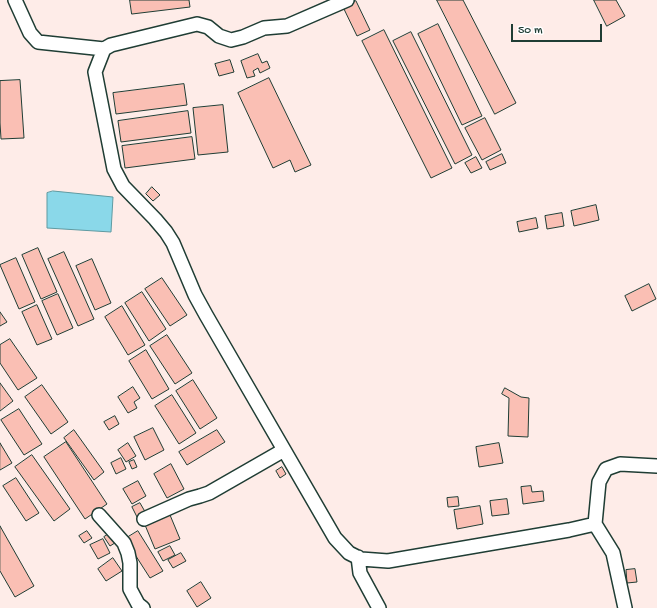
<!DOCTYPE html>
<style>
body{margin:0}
#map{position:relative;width:657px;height:608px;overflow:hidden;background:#feece8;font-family:"Gochi Hand",sans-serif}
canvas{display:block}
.scale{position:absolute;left:511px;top:24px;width:91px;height:18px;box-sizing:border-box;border:2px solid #1f3d34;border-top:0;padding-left:5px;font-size:12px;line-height:14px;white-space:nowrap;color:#1f3d34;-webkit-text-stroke:3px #fff;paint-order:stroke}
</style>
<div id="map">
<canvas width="657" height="608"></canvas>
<div class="scale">50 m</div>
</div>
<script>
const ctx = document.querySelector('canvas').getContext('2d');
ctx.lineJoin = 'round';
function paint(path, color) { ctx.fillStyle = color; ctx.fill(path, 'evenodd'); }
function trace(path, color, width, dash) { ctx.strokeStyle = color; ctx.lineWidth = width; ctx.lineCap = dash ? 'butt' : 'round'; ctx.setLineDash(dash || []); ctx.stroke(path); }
const water = new Path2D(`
 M53 191 113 197 111 232 47 228V193Z`);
const building = new Path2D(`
 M130 0H189L190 7 132 14Z
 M437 0H463L516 103 495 114Z
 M594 0H616L625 16 607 26Z
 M356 1 370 30 357 36 343 7Z
 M438 24 482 116 462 125 418 34Z
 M384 30 452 168 431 178 362 41Z
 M411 32 472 155 455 164 393 41Z
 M258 54 262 63 267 61 270 68 260 73 258 68 253 71 255 76 247 78 241 61Z
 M230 60 234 72 219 76 215 64Z
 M269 78 311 165 295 172 290 160 273 168 238 93Z
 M20 80 24 138 1 139 0 123V81Z
 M184 84 187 105 116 114 113 93Z
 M223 105 228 152 198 155 193 108Z
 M188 111 191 133 121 142 118 121Z
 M485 118 501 150 482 160 465 128Z
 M192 137 195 159 125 168 122 146Z
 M502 154 506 163 490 170 486 162Z
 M476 157 482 168 471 173 465 163Z
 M152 187 160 195 153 201 146 194Z
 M596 205 599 220 574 226 571 211Z
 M562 213 564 226 547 229 545 216Z
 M536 218 538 228 519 232 517 222Z
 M38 248 57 292 41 299 22 255Z
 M64 252 94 319 78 326 48 259Z
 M16 258 35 302 19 309 0 265Z
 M92 259 111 303 95 310 76 266Z
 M162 278 187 315 170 326 145 289Z
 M649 284 656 299 632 311 625 296Z
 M142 292 166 329 149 341 125 303Z
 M58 294 73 328 57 335 42 301Z
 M37 305 52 339 37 345 22 312Z
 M122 306 145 345 128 355 105 317Z
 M0 312 7 322 0 326Z
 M167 335 192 373 175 384 150 346Z
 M10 339 37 378 18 390 0 363V345Z
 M146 350 169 389 152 399 129 361Z
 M193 380 217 418 200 429 176 391Z
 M0 383 13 401 0 411Z
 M42 385 68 422 51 434 25 397Z
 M133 387 140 398 134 402 137 408 128 413 118 397Z
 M505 388 521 397 529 398 528 437 508 436 509 398 502 394Z
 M172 395 196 433 179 444 155 406Z
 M19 409 42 444 24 455 1 420Z
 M115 416 119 424 109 430 104 422Z
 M153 428 164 450 145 460 134 437Z
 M74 430 104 472 94 480 64 438Z
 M217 430 225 442 187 465 179 452Z
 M66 442 107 504 85 519 44 457Z
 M0 443 12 463 0 470Z
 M128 443 136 456 126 462 118 450Z
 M499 443 503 463 479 467 476 447Z
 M32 455 70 509 54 521 15 467Z
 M121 458 126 469 116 474 111 463Z
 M134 460 137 467 132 469 129 462Z
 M171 464 184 489 167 498 154 474Z
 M282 467 286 474 280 478 276 471Z
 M16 478 39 513 26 521 3 486Z
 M138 481 146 496 132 504 123 489Z
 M531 486 532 492 543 491 544 501 523 504 521 487Z
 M458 497 459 506 448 507 447 498Z
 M507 499 509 514 492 516 490 501Z
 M140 503 147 515 138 519 132 507Z
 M480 506 483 524 457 529 454 510Z
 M170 515 180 539 155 549 145 525Z
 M0 526 34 586 15 597 0 571Z
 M87 531 92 538 84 543 79 536Z
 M138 531 163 571 150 578 125 539Z
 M112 532 118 541 110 546 104 537Z
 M103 539 110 553 98 559 90 545Z
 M170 546 175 555 163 561 158 552Z
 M181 553 186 561 173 568 168 560Z
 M113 558 122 571 106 581 98 569Z
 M635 569 637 582 627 583 626 570Z
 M201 582 211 598 197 607 187 591Z`);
const minor = new Path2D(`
 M15 0 30 33 38 42 104 49
 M347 0 287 26 264 28 243 37 231 40 219 36 208 27 197 24 111 45 104 49 95 72 114 169 123 186 155 219 166 232 173 243 195 295 206 315 335 538 349 553 361 559 388 561 569 530 595 524 599 482 606 469 620 464 657 466
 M99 515 124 543 128 553 130 563V589L138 604 143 608
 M144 519 189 499 200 496 209 493 284 450
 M595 524 613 553 625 608
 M358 557 360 573 379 608`);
paint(water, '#8ad8e9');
trace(water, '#5f9aa1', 1);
paint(building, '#fabfb4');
trace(building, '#1f3d34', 1);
trace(minor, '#1f3d34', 16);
trace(minor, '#fff', 13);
</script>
